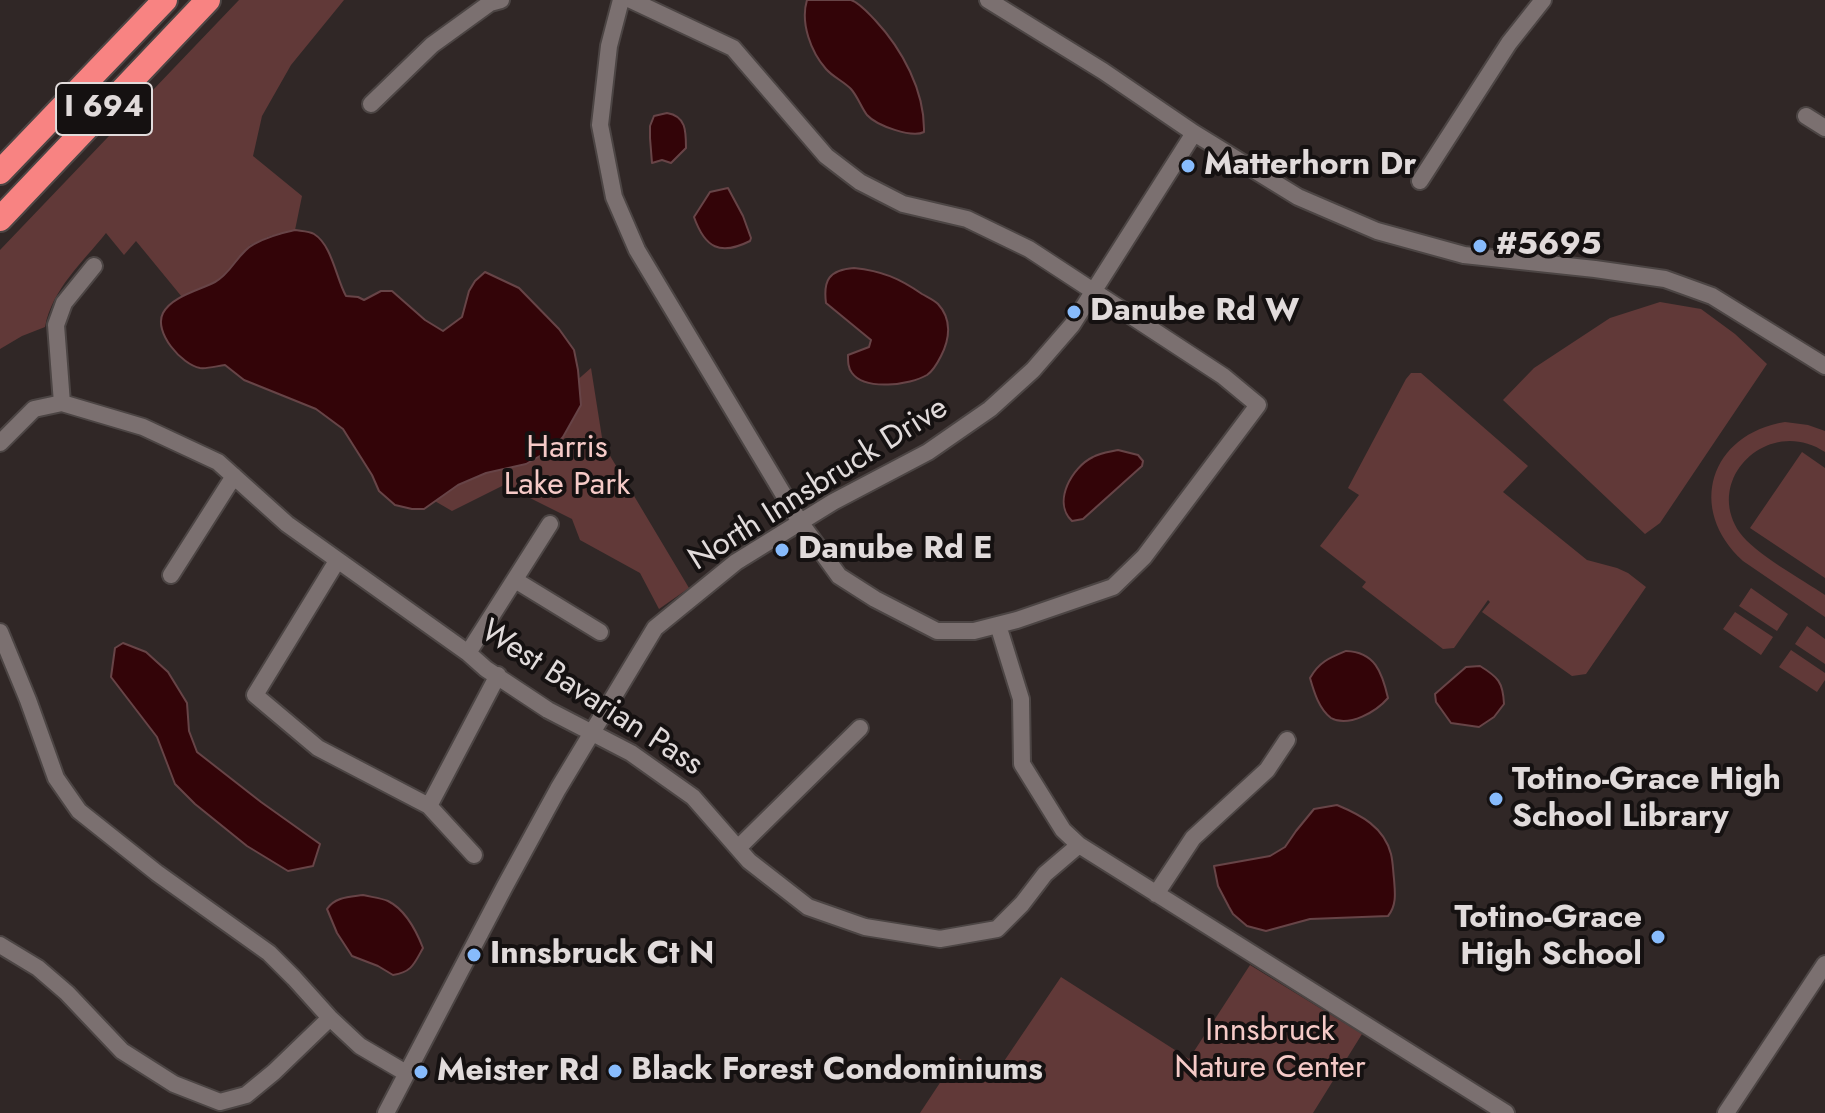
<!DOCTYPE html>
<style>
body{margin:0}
canvas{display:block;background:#302726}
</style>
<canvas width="1825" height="1113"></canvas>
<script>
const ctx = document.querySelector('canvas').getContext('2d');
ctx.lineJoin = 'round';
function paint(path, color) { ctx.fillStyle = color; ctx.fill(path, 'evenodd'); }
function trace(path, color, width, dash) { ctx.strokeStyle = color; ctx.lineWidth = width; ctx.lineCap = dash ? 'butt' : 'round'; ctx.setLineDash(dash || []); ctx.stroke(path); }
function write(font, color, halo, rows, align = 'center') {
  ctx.font = font + ' Jost,sans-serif'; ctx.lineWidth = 8; ctx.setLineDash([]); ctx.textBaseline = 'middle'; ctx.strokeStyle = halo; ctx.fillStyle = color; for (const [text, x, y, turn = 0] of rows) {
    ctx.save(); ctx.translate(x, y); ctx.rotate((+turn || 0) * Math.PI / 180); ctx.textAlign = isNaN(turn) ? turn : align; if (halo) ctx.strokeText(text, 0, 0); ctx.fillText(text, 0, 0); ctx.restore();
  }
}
const green = new Path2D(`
 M239 0H344L291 65 262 116 253 156 302 196 295 230 270 236 250 245 228 273 215 282 182 297 136 241 124 255 106 233C83 262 52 289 45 327L22 336 0 349V250Z
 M1660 302 1701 309 1735 334 1767 364 1660 523 1645 534 1503 400 1534 368 1610 318Z
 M591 368 603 444 689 588 659 609 640 573 580 540 572 519 504 485 452 511 421 493 566 390Z
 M1411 373H1421L1528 466 1503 492 1587 560 1617 568 1628 573 1646 587 1586 674 1572 676 1482 612 1490 602 1488 600 1454 648 1443 649 1362 587 1366 582 1320 546 1359 495 1348 488 1406 379Z
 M1785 422 1808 425 1825 431V452C1770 415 1702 478 1740 533 1754 553 1803 580 1825 595V617L1743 561C1686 509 1710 434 1785 422Z
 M1802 452 1825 468V578L1750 528Z
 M1751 588 1788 614 1777 631 1739 606Z
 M1735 612 1773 637 1761 655 1723 629Z
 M1807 626 1825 639V664L1795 644Z
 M1791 650 1825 673V680L1817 692 1779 667Z
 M1250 965 1362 1034 1313 1113H920L957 1057 992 1079 1061 977 1189 1059Z`);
const water = new Path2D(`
 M807 0C817 0 842 0 851 0 860 3 868 13 875 20 902 49 925 91 924 132 912 138 877 126 867 115 861 107 858 97 851 89 843 81 833 77 826 69 811 52 800 23 807 0Z
 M667 113C686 116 686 131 686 148L671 163 662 160 652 163 650 138V126L654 116Z
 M728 188 743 216 751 238 750 241C720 256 705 248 694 217L710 192Z
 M295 230C300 231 309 231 314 234 332 245 336 278 346 296L358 297 364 300 381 291H392L425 320 443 331 462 317 469 291 475 281 485 272 519 288 559 329 574 350 578 370 581 405 563 437 552 449 526 464 486 473 458 485 424 509H412L395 505 379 491 372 475 343 429 316 409 244 380 225 365C217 366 207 369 200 368 182 365 153 332 163 313 172 296 200 290 215 282 232 273 238 252 254 244 267 237 281 233 295 230Z
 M854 268C882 271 899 278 922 294 927 297 934 300 938 304 952 319 950 339 941 356 938 362 933 371 927 375 910 385 865 391 852 373 848 368 848 362 848 355L869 347 871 340 826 303C823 280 829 270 854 268Z
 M1118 450 1138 455 1143 461 1142 466 1083 519 1072 521C1052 502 1072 467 1093 457 1100 453 1109 452 1118 450Z
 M123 643 146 652 168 672 187 703 189 731 197 752 261 802 320 844 313 866 288 871 247 846 195 804 175 784 157 737 111 677 115 648Z
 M1346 651C1375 652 1382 672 1388 698 1377 711 1349 728 1331 718 1319 709 1314 692 1310 678 1319 662 1329 658 1346 651Z
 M1480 666C1498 677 1503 682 1504 704L1494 717 1479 727 1451 723 1436 702 1435 694 1466 667Z
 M1337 805C1361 815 1384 827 1391 854 1393 862 1393 871 1394 879 1395 892 1397 905 1388 916L1310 919 1266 931 1247 926 1233 914 1229 907 1218 886 1214 866 1270 856 1285 847 1296 831 1314 809Z
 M363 895C371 897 381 898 388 901 406 910 416 930 423 948 414 964 412 972 393 975L378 966 352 956 337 933 327 909C335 897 349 897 363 895Z`);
const minor = new Path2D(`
 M621 0 609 46 600 125 614 197 637 250 800 522 839 576 875 599 937 631H974L1017 620 1113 587 1144 557 1258 405 1223 376 1029 249 967 219 903 204 860 182 826 156 733 48 631 0
 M988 0 1103 71 1194 133 1298 197 1377 231 1464 255 1595 269 1665 279 1712 296 1825 366
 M371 104 432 45 490 3 501 0
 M1806 116 1825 128
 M1420 181 1509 43 1543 0
 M62 403 56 325 64 303 94 266
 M0 443 34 409 62 403 143 427 218 462 287 524 468 653 486 669 548 710 631 753 693 797 749 861 808 907 865 927 940 939 997 929 1022 904 1045 874 1079 845
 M337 561 255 695 318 748 429 806 474 855
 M171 575 234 476
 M515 580 600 632
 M998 625 1021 699 1022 764 1063 830 1079 845 1506 1113
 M0 632 28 700 56 778 79 811 157 873 269 953 294 978 330 1018 360 1046 406 1073
 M468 653 550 524
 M429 806 498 675
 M738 848 860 728
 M1156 894 1193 838 1267 770 1287 740
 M0 945 38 968 67 993 122 1051 174 1084 220 1102 246 1095 274 1072 330 1018
 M386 1113 505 886 558 789 655 628 736 562 833 502 928 452 990 409 1033 370 1072 325 1194 133
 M1726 1113 1825 964`);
const highway = new Path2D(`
 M0 172 165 0
 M0 219 208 0`);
const markers = [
 [1188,166,8,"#87bbfc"],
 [1480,246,8,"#87bbfc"],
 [1074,312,8,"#87bbfc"],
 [782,550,8,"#87bbfc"],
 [1496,799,8,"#87bbfc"],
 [1658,937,8,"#87bbfc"],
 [474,955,8,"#87bbfc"],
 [615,1071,8,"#87bbfc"],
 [421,1072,8,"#87bbfc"]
];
const shields = [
 [104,109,96]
];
const shieldNames = [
 ["I 694",104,109]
];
const poiNames = [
 ["Matterhorn Dr",1204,166],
 ["#5695",1496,246],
 ["Danube Rd W",1090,312],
 ["Danube Rd E",798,550],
 ["Totino-Grace High",1512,781],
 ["School Library",1512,818],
 ["Totino-Grace",1642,919,"right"],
 ["High School",1642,956,"right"],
 ["Innsbruck Ct N",490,955],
 ["Black Forest Condominiums",631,1071],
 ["Meister Rd",437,1072]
];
const parkNames = [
 ["Harris",567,449],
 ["Lake Park",567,486],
 ["Innsbruck",1270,1032],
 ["Nature Center",1270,1069]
];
const streetNames = [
 ["North Innsbruck Drive",819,485,-32],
 ["West Bavarian Pass",591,699,33]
];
paint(green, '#613938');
paint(water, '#330408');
trace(water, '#674447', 2);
trace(minor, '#4c4544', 20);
trace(highway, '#4c4544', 28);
trace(minor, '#7b7070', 16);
trace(highway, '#f88382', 24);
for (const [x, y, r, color] of markers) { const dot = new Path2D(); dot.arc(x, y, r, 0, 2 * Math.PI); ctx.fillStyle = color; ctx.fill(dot); trace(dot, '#151111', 3); }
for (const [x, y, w] of shields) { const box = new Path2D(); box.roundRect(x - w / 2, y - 26, w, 52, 6); ctx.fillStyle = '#151111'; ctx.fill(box); trace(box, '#e1dbdb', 2); }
write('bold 30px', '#e1dbdb', null, shieldNames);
write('bold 32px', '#e1dbdb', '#151111', poiNames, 'left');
write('32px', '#f5cac7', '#151111', parkNames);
write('32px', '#e1dbdb', '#151111', streetNames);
</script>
